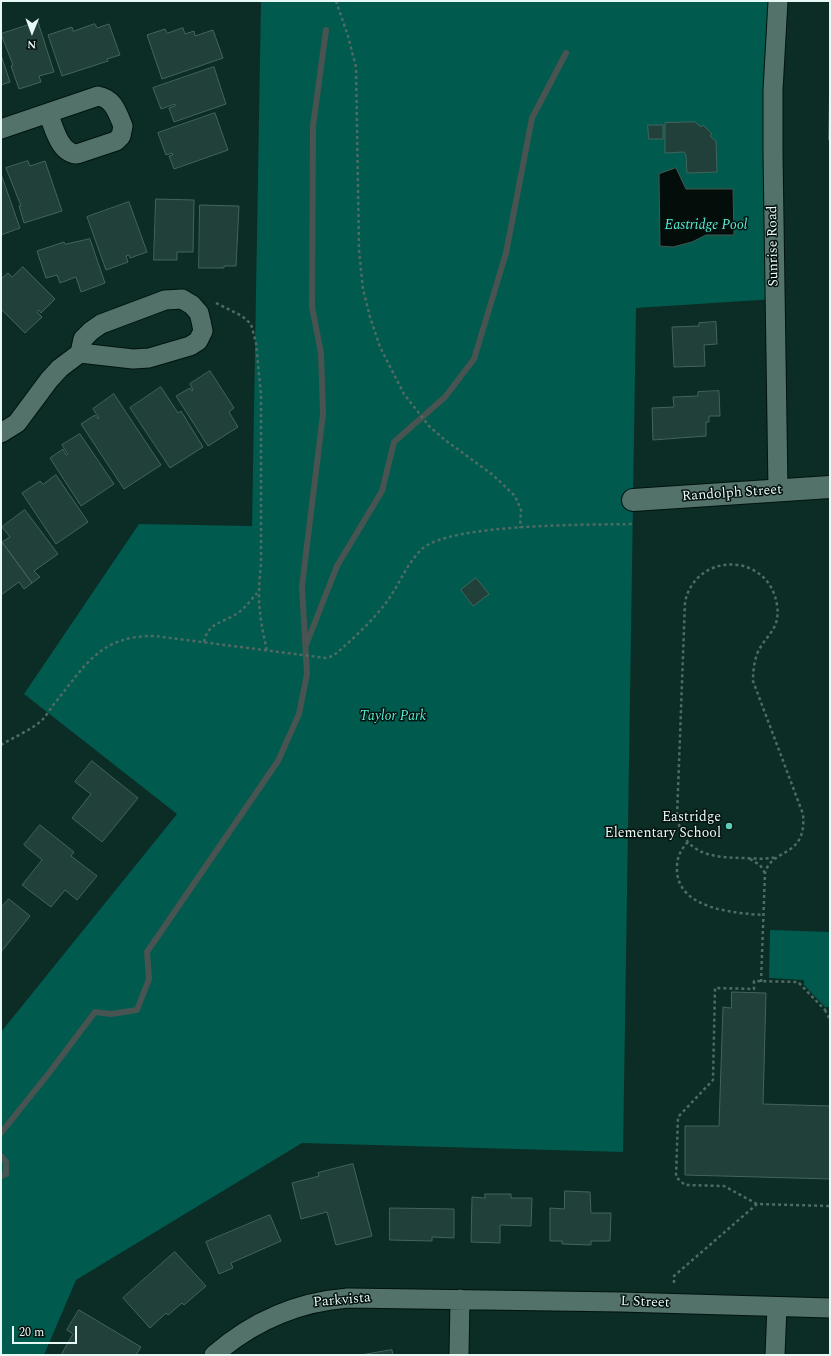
<!DOCTYPE html>
<style>
body{margin:0}
#map{position:relative;width:831px;height:1356px;overflow:hidden;background:#0c2c26;font-family:Spectral,serif}
canvas{display:block}
.frame{position:absolute;inset:0;border:2px solid #e7f9f4;pointer-events:none}
.north{position:absolute;left:12px;top:12px;width:40px;height:40px;-webkit-text-stroke:3px #05120f;paint-order:stroke;rotate:181deg;font-size:11px;font-weight:700;line-height:16px;text-align:center;color:#e7f9f4}
.north::after{content:'';display:block;margin:auto;width:14px;height:18px;background:#e7f9f4;clip-path:polygon(50% 0,100% 100%,50% 72%,0 100%)}
.scale{position:absolute;left:12px;top:1326px;width:65px;height:18px;box-sizing:border-box;border:2px solid #e7f9f4;border-top:0;padding-left:5px;font-size:12px;line-height:14px;white-space:nowrap;color:#e7f9f4;-webkit-text-stroke:3px #05120f;paint-order:stroke}
</style>
<div id="map">
<canvas width="831" height="1356"></canvas>
<div class="frame"></div>
<div class="north">N</div>
<div class="scale">20 m</div>
</div>
<script>
const ctx = document.querySelector('canvas').getContext('2d');
ctx.lineJoin = 'round';
function paint(path, color) { ctx.fillStyle = color; ctx.fill(path, 'evenodd'); }
function trace(path, color, width, dash) { ctx.strokeStyle = color; ctx.lineWidth = width; ctx.lineCap = dash ? 'butt' : 'round'; ctx.setLineDash(dash || []); ctx.stroke(path); }
function write(font, color, halo, rows, align = 'center') {
  ctx.font = font + ' Spectral,serif'; ctx.lineWidth = 3; ctx.setLineDash([]); ctx.textBaseline = 'middle'; ctx.strokeStyle = halo; ctx.fillStyle = color; for (const [text, x, y, turn = 0] of rows) {
    ctx.save(); ctx.translate(x, y); ctx.rotate((+turn || 0) * Math.PI / 180); ctx.textAlign = isNaN(turn) ? turn : align; if (halo) ctx.strokeText(text, 0, 0); ctx.fillText(text, 0, 0); ctx.restore();
  }
}
const green = new Path2D(`
 M261 1H778L775 299 636 308 623 1152 302 1143 76 1280 44 1355H1V1032L177 814 24 694 139 524 252 526Z
 M770 930 830 932V1007H825L804 985V980L769 978Z`);
const water = new Path2D(`
 M676 168 686 189H733L734 235H706L692 242 673 247 660 246 659 174Z`);
const stream = new Path2D(`
 M306 645 337 566 382 491 394 442 445 397 474 359 506 253 532 118 566 53
 M1 1133 49 1073 95 1012 111 1014 137 1010 149 979 147 952 278 761 299 714 307 674 302 586 323 414 321 353 312 307 313 126 326 30
 M1 1156 6 1162V1174L1 1176`);
const building = new Path2D(`
 M38 22 54 72 39 76 41 82 19 89 11 66 13 65 1 34Z
 M95 24 97 28 109 24 120 55 107 59 108 61 62 76 48 35 72 27 73 31Z
 M183 28 185 34 194 31 195 36 213 30 223 58 162 79 147 35 165 29 167 33Z
 M1 55 10 82 1 85Z
 M214 67 226 104 174 122 169 108 175 106V104L161 109 153 88Z
 M830 74V140H829Z
 M215 113 228 150 174 169 169 156 173 155 172 153 166 155 158 133Z
 M695 122 701 127 703 125 712 134 710 136 716 141 717 172 687 173 686 155 684 152 665 153V123Z
 M648 125H663V139H649Z
 M28 161 30 166 45 161 62 211 24 223 19 206H21L6 168Z
 M1 174 20 228 1 235Z
 M156 199 194 200 193 252H177V260H154Z
 M129 202 147 252 130 258 129 255 126 256 128 262 106 270 87 217Z
 M200 205 239 206 236 266H224V268H199Z
 M90 239 105 283 81 292 76 277 60 283 57 275 46 278 37 251 64 242 65 244Z
 M23 267 55 299 41 313 39 310 37 312 42 317 25 333 1 309V279L8 273 12 277Z
 M716 322 717 344 704 345 705 366 674 367 672 327 699 326V323Z
 M210 371 234 408 229 412 238 427 208 446 176 396 190 388 192 391 193 390 190 384Z
 M161 387 178 413 181 411 203 447 170 468 130 408Z
 M719 391 720 416H709V422H706V436L653 440 652 408 674 407 673 397 698 396V392Z
 M114 394 161 465 124 489 81 424 95 415 98 419 99 418 93 409Z
 M80 434 114 484 81 506 50 458 63 449 66 455 68 454 62 445Z
 M56 475 88 522 56 544 22 493 40 481 43 484Z
 M25 510 58 554 34 571 40 577 32 583 2 542 10 537 2 527Z
 M2 542 32 583 24 589 19 582 1 595Z
 M476 578 489 594 473 606 461 590Z
 M92 761 138 798 102 842 72 818 91 794 75 782Z
 M40 825 74 852 71 856 97 876 77 900 65 890 51 907 22 885 42 860 24 845Z
 M9 899 30 916 1 952V908Z
 M732 992 766 993 763 1104 830 1106V1179L685 1175V1126H719L723 1007 731 1008Z
 M353 1164 372 1236 336 1245 327 1212 301 1219 292 1183 319 1176 318 1173Z
 M565 1191 590 1192 591 1213H611L610 1241H591V1245L562 1244V1241H550V1208L564 1209Z
 M485 1194H511V1198H532L531 1226 500 1225V1243L471 1242 472 1197 485 1198Z
 M390 1208 454 1209V1238L432 1237V1241L390 1240Z
 M270 1215 281 1241 231 1263 233 1268 219 1274 206 1242Z
 M175 1252 206 1286 184 1305 182 1303 168 1315 166 1313 150 1328 123 1298Z
 M79 1310 141 1347 136 1355H61L73 1334 67 1330Z
 M392 1350 393 1355H361Z`);
const path = new Path2D(`
 M336 1 348 36 356 67 359 250 363 289 370 317 380 347 404 394 429 426 445 440 493 475 515 496 521 510 520 528
 M216 303 242 316 251 324 256 343 261 395V564C257 601 259 615 267 651
 M204 642C208 622 223 623 238 613 245 608 251 600 257 593
 M1 745C12 738 35 728 43 719 47 715 50 709 54 704 85 666 100 635 155 636L326 658 333 656 339 651C355 637 372 621 385 604 399 586 406 564 422 549 450 523 593 525 634 524
 M688 842C681 849 677 857 677 867 675 909 734 913 763 915
 M750 859 760 865 765 873
 M761 982 765 873C772 847 807 859 803 814L753 681C753 672 754 663 757 654 765 635 781 630 777 605 769 552 696 551 685 602L677 817C684 853 708 857 740 858 752 858 765 860 777 857
 M825 1010 830 1020
 M757 1204 724 1186 685 1185 676 1177 678 1117 713 1080 715 988 754 989V981L798 982 825 1010H830
 M674 1283V1276L757 1204 830 1206`);
const street = new Path2D(`
 M1 129 98 96C114 99 117 112 123 126L121 136 116 141 77 154C59 153 54 127 48 113
 M1 433 17 423 49 380 60 368 80 353 83 339 91 331 101 324 165 300 182 299 192 305 199 313 201 321 203 331 198 341 190 346 149 358 133 359 80 353
 M778 491 773 153V90L778 1
 M214 1355C253 1321 297 1302 348 1298L621 1302 830 1308
 M459 1355 460 1299
 M775 1355 777 1307`);
const secondary = new Path2D(`
 M633 500 830 487`);
const markers = [
 [729,826,4,"#5eceb8"]
];
const parkNames = [
 ["Eastridge Pool",706,226],
 ["Taylor Park",393,717]
];
const streetNames = [
 ["Sunrise Road",774,246,-91],
 ["Randolph Street",732,494,-4],
 ["Parkvista",342,1301,-5],
 ["L Street",645,1303,2]
];
const poiNames = [
 ["Eastridge",721,818],
 ["Elementary School",721,834]
];
paint(green, '#005a4d');
paint(water, '#030e0b');
trace(water, '#475451', 1);
trace(stream, '#475451', 6);
paint(building, '#21403a');
trace(building, '#43635c', 1);
trace(street, '#00130f', 21);
trace(secondary, '#00130f', 24);
trace(path, '#4f6b65', 2.5, [3, 3]);
trace(street, '#52726a', 19);
trace(secondary, '#52726a', 22);
for (const [x, y, r, color] of markers) { const dot = new Path2D(); dot.arc(x, y, r, 0, 2 * Math.PI); ctx.fillStyle = color; ctx.fill(dot); trace(dot, '#05120f', 1.5); }
write('italic 14px', '#5aecd1', '#05120f', parkNames);
write('14px', '#e7f9f4', '#05120f', streetNames);
write('14px', '#e7f9f4', '#05120f', poiNames, 'right');
</script>
